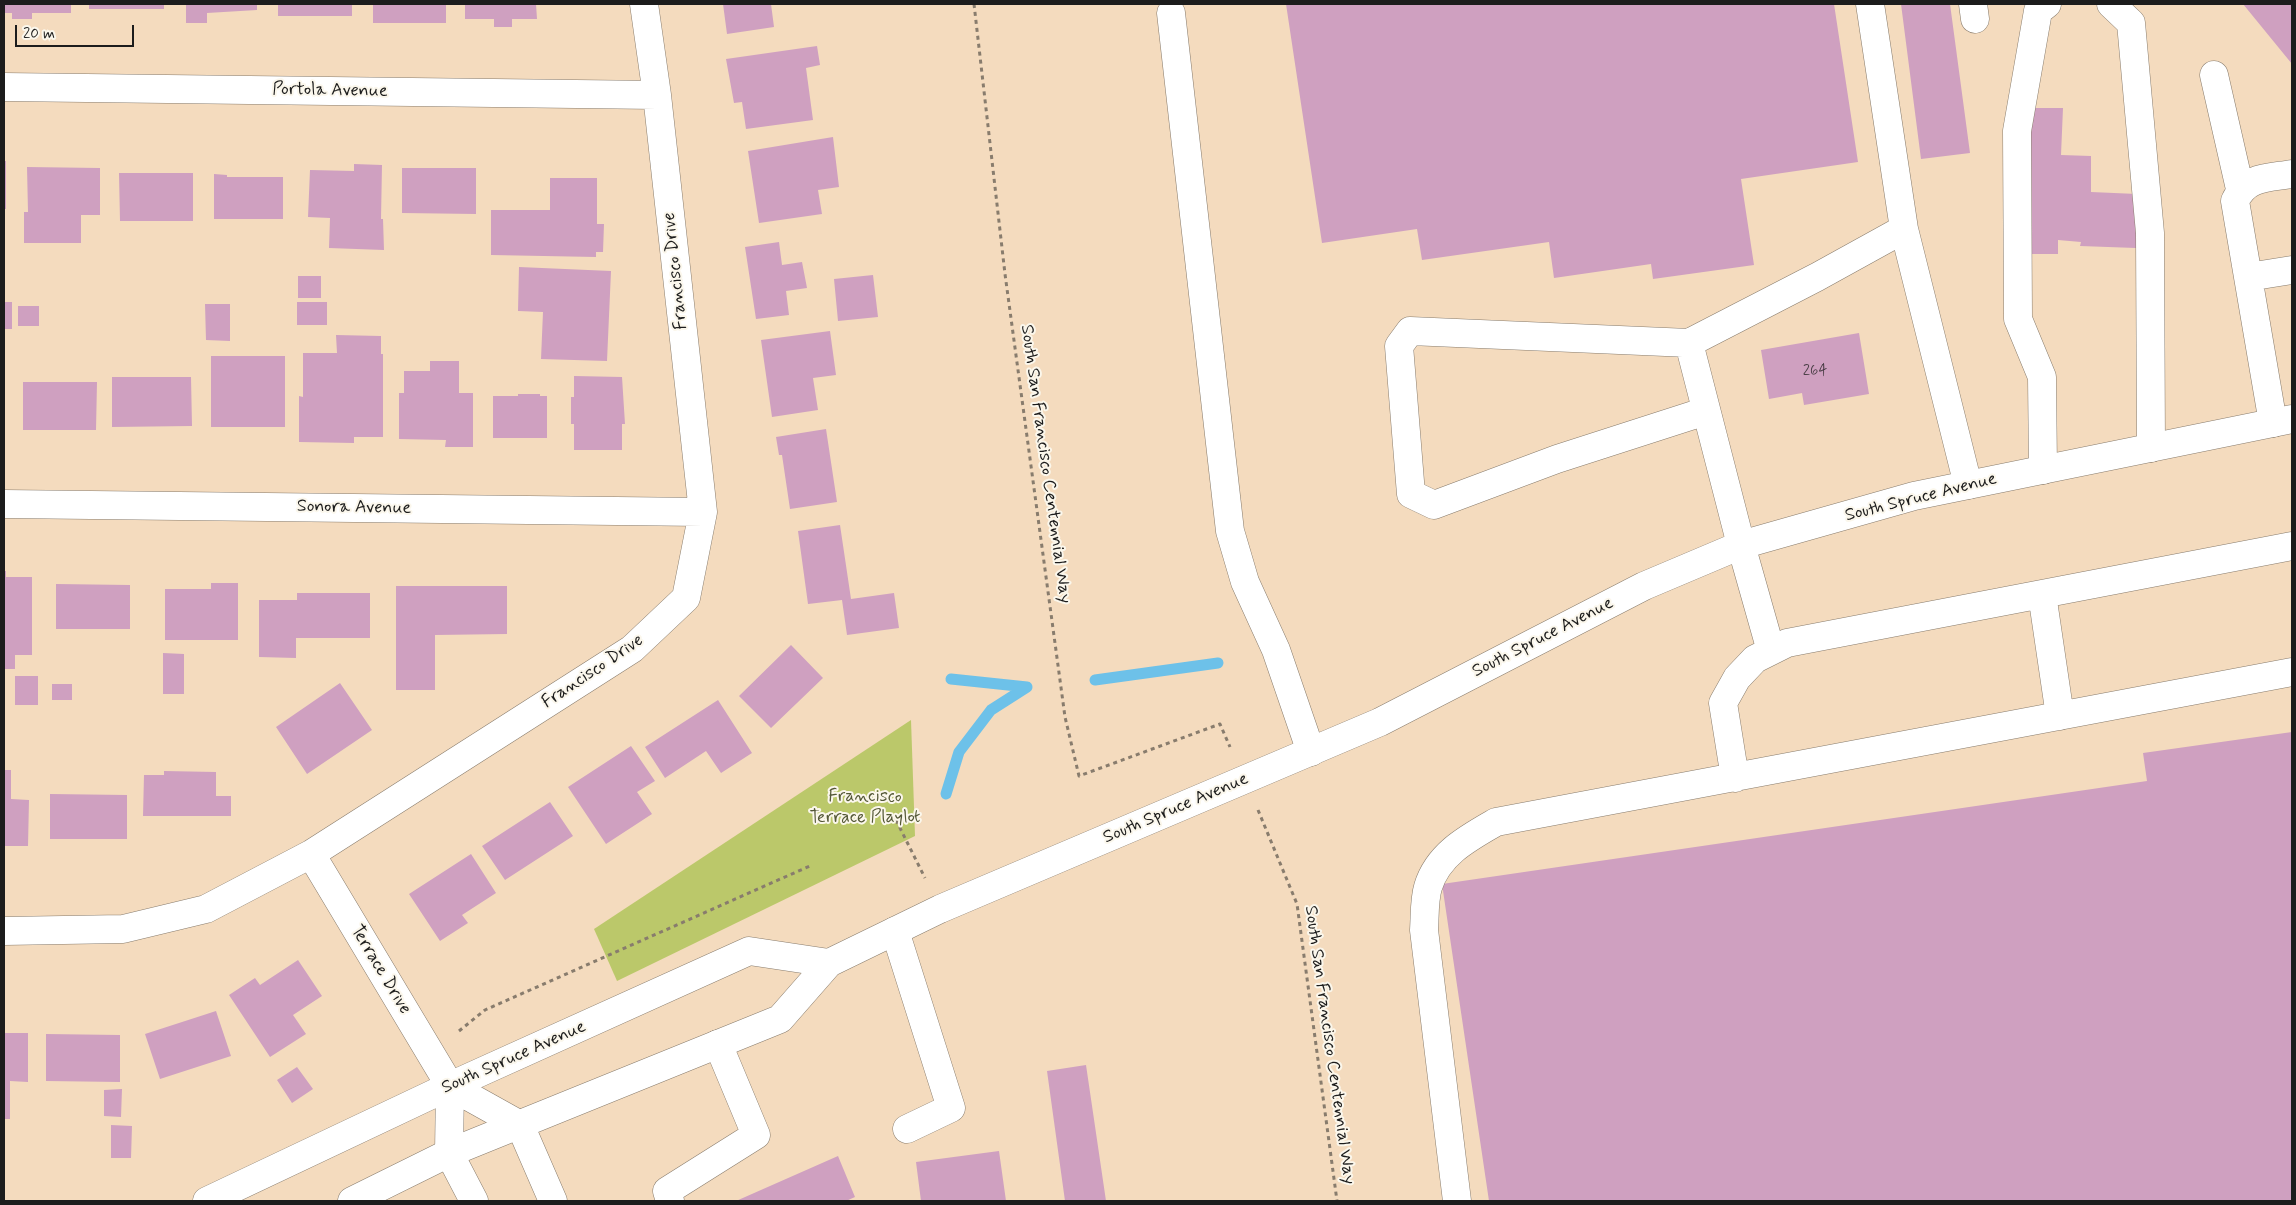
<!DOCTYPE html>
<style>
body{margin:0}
#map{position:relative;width:2296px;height:1205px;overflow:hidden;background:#f4dbbe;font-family:Mynerve,sans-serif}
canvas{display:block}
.frame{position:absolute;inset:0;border:5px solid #1c1c1c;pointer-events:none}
.scale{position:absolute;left:15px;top:25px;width:119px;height:22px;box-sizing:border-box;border:2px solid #1c1c1c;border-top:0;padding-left:6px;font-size:15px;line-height:18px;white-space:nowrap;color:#1c1c1c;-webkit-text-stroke:4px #fbf7ec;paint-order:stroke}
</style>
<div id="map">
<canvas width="2296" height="1205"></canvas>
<div class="frame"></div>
<div class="scale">20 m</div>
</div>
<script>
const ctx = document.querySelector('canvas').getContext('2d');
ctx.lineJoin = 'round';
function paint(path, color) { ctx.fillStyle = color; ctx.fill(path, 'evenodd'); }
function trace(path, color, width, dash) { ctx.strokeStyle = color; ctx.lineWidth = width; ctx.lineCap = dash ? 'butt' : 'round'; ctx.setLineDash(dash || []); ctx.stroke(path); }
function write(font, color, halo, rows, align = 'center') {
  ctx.font = font + ' Mynerve,sans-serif'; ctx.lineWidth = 4; ctx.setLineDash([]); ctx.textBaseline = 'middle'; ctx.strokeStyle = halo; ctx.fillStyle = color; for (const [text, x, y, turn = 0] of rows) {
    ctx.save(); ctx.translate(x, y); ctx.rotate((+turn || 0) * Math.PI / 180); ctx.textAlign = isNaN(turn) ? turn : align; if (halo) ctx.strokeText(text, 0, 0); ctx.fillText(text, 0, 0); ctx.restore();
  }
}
const green = new Path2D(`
 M911 720 915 836 617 981 594 929Z`);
const stream = new Path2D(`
 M951 679 1027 687
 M1095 680 1218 663
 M946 794 959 752 991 710 1027 687`);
const building = new Path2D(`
 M4 4H71V13H32V19H12V13H4Z
 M89 4H164V9H89Z
 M186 4H257V10L207 13V23H186Z
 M278 4H352V16H278Z
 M373 4H446V23H373Z
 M465 4H536L537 19H512V27H494V19H465Z
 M723 4H771L774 27 727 34Z
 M1286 4H1834L1858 162 1741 179 1754 265 1653 279 1651 264 1554 278 1549 242 1422 260 1417 229 1322 243Z
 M1901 4H1950L1970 153 1921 159Z
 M2243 4H2292V64Z
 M817 46 820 65 806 68 813 120 746 129 742 102 734 103 726 59Z
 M2031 108H2063L2061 155 2091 156V192L2137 194 2136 248 2080 246 2081 242 2058 240V254H2027Z
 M833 137 839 187 818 190 822 214 759 223 748 151Z
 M4 161H6V209H4Z
 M354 164 382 165 381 219H383L384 250 329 248 330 218 308 217 310 170 354 171Z
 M27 167 100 168V215H81V243H24V212H28Z
 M402 168H476V214L402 213Z
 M119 173H193V221H120Z
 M214 174 227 175V177H283V219H214Z
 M550 178H597V224H604L603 252H596V257L491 255V210H550Z
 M779 242 782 265 802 262 807 288 786 291 789 315 756 319 745 247Z
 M519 267 611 271 607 361 541 359 543 312 518 311Z
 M873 275 878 317 838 321 834 279Z
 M298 276H321V298H298Z
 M4 302H12V329H4Z
 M297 302H327V325H297Z
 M205 304H230V341L206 340Z
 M18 306H39V326H18Z
 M830 331 836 375 813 378 818 410 772 417 761 340Z
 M1859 333 1869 394 1804 405 1802 393 1769 399 1761 350Z
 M336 335 381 336V354H383V437H354V443L299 442V396L303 397V353H337Z
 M211 356H285V427H211Z
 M430 361H459V393H473V447H445L446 440 399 439V393H404V371H430Z
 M574 376 622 377 625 424H622V450H574V424H571V397H574Z
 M112 377H191L192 426 112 427Z
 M23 382H97L96 430H23Z
 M518 394H540V396H547V438H493V396H518Z
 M826 429 837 502 790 509 782 455H779L776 437Z
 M840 525 851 599 894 593 899 628 847 635 842 600 808 604 798 531Z
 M4 571H6V577H32V655H15V669H4Z
 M211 583H238V640H165V589H211Z
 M56 584 130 585V629H56Z
 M396 586H507V634L435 635V690H396Z
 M297 593H370V638H296V658L259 657V600H297Z
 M791 645 823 678 771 728 739 696Z
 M163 653 184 654V694H163Z
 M15 676H38V705H15Z
 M340 683 372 730 307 774 276 727Z
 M52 684H72V700H52Z
 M718 700 752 753 721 773 706 751 665 778 645 747Z
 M2292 732V1201H1489L1442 884 2147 781 2143 753Z
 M631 746 655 781 637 792 652 814 606 844 568 787Z
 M4 770H11V799L29 800 28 846H4Z
 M164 771 216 772V796H231V816H143L144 775H164Z
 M50 794 127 795V839H50Z
 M550 802 573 836 505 880 482 846Z
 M471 854 496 893 462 915 468 923 440 941 409 894Z
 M298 960 322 996 293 1015 306 1034 270 1057 229 995 255 978 260 985Z
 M216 1011 231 1056 160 1079 145 1034Z
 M4 1033H28V1082L10 1081V1119H4Z
 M46 1034 120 1035V1082L46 1081Z
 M1086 1065 1106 1201H1065L1047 1071Z
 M297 1067 313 1089 292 1103 277 1080Z
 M122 1089 121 1117 104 1116V1090Z
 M111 1125 132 1126 131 1158H111Z
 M999 1151 1006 1201H921L916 1162Z
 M838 1156 855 1197 846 1201H736Z`);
const path = new Path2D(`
 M974 4 1005 274 1065 717 1079 776 1220 724 1230 747
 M1258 810 1297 904 1337 1201
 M896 820 925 878
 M459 1031 485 1010 812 865`);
const minor = new Path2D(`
 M1870 4 1904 229
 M1973 4 1975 19
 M2111 4 2131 23 2150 233 2151 448
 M1171 13 1230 531 1245 582 1276 650 1311 752
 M2214 75 2240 189
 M4 87 657 95
 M2248 277 2292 270
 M1689 343 1741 545 1771 651
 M1706 411 1557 459 1434 505 1411 494 1399 346 1410 331 1689 343 1817 277 1904 229 1968 485
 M2273 423 2235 201C2246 176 2268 178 2292 174
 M2043 470 2042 377 2018 319 2017 131 2038 11 2047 4
 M4 504 703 512
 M2042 594 2060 716
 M1735 778 1723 703 1737 678 1755 659 1787 643 2292 546
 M311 854 450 1086 520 1125 553 1201
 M4 931 123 929 206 909 311 854 632 649 686 598 703 512 657 95 644 4
 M895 931 951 1108 907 1129
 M450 1086 449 1153 474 1201
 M670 1201 667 1191 756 1135 718 1044
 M1457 1201 1424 930C1425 917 1424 900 1428 887 1438 854 1468 838 1496 822L2292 672`);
const major = new Path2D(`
 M207 1201 450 1086 749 951 829 963
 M352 1201 449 1153 780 1019 829 963 940 909 1380 722 1644 586 1741 545 1914 496 2292 419`);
const numberNames = [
 ["264",1815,372]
];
const streetNames = [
 ["Portola Avenue",330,91,1],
 ["Francisco Drive",676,271,-96],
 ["South San Francisco Centennial Way",1045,464,82],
 ["South Spruce Avenue",1921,498,-14],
 ["Sonora Avenue",354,508,1],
 ["South Spruce Avenue",1543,638,-27],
 ["Francisco Drive",593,672,-34],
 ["South Spruce Avenue",1176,809,-23],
 ["Terrace Drive",380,970,59],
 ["South San Francisco Centennial Way",1329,1045,82],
 ["South Spruce Avenue",514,1058,-24]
];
const parkNames = [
 ["Francisco",865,797],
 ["Terrace Playlot",865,818]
];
paint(green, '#bbc86a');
trace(stream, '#6dc1e9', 11);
paint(building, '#cfa0c0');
trace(minor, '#887c6d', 29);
trace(major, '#887c6d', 29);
trace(path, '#887c6d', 3, [4, 4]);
trace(minor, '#fff', 28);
trace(major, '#fff', 28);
write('15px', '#493d45', null, numberNames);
write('18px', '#1c1c1c', '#fbf7ec', streetNames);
write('18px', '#545837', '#fbf7ec', parkNames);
</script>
